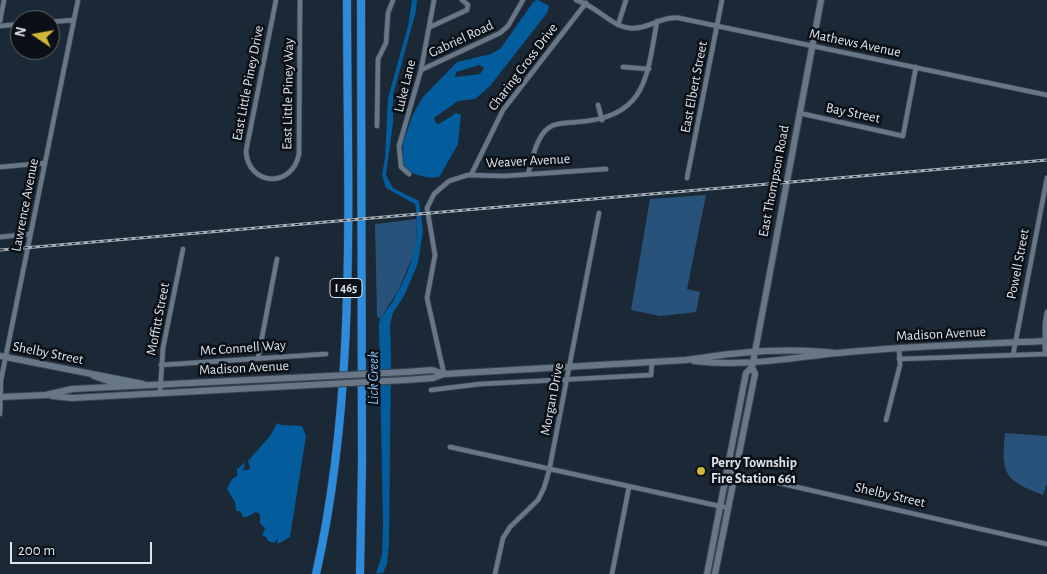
<!DOCTYPE html>
<style>
body{margin:0}
#map{position:relative;width:1047px;height:574px;overflow:hidden;background:#1b2835;font-family:"Alegreya Sans",sans-serif}
canvas{display:block}
.north{position:absolute;left:10px;top:10px;width:50px;height:50px;box-sizing:border-box;background:#0a1016;border:1px solid #5e656c;border-radius:50%;rotate:282deg;font-size:14px;font-weight:700;line-height:20px;text-align:center;color:#dce5ee}
.north::after{content:'';display:block;margin:auto;width:18px;height:22px;background:#cfb837;clip-path:polygon(50% 0,100% 100%,50% 72%,0 100%)}
.scale{position:absolute;left:10px;top:542px;width:142px;height:22px;box-sizing:border-box;border:2px solid #dce5ee;border-top:0;padding-left:6px;font-size:15px;line-height:18px;white-space:nowrap;color:#dce5ee;-webkit-text-stroke:4px #0a1016;paint-order:stroke}
</style>
<div id="map">
<canvas width="1047" height="574"></canvas>
<div class="north">N</div>
<div class="scale">200 m</div>
</div>
<script>
const ctx = document.querySelector('canvas').getContext('2d');
ctx.lineJoin = 'round';
function paint(path, color) { ctx.fillStyle = color; ctx.fill(path, 'evenodd'); }
function trace(path, color, width, dash) { ctx.strokeStyle = color; ctx.lineWidth = width; ctx.lineCap = dash ? 'butt' : 'round'; ctx.setLineDash(dash || []); ctx.stroke(path); }
function write(font, color, halo, rows, align = 'center') {
  ctx.font = font + ' "Alegreya Sans",sans-serif'; ctx.lineWidth = 5; ctx.setLineDash([]); ctx.textBaseline = 'middle'; ctx.strokeStyle = halo; ctx.fillStyle = color; for (const [text, x, y, turn = 0] of rows) {
    ctx.save(); ctx.translate(x, y); ctx.rotate((+turn || 0) * Math.PI / 180); ctx.textAlign = isNaN(turn) ? turn : align; if (halo) ctx.strokeText(text, 0, 0); ctx.fillText(text, 0, 0); ctx.restore();
  }
}
const green = new Path2D(`
 M706 195 687 289 700 292 696 312 660 316 631 310 650 199Z
 M417 219 416 249 398 291 380 319 377 316 375 224Z
 M1005 433 1047 436V484L1043 495C1004 480 1001 474 1005 433Z`);
const water = new Path2D(`
 M412 0H417L416 11 393 95V123L386 175 393 188 419 201 423 230 418 263 405 294 393 313 390 324 391 357 389 544 387 564 383 573 376 574 382 555 383 523 379 324C381 314 388 310 393 301 411 269 422 241 415 204L386 188 382 175 385 158 388 98 408 26Z
 M538 0 549 6 547 13 490 86 475 99 458 101 434 118 436 123 439 124 456 113 461 115 458 144 440 176C433 181 412 174 405 169L402 158 403 142 413 114 423 97 457 62 491 54 500 49 534 1ZM480 65 484 68 480 74 455 77 456 72Z
 M277 423 281 425 302 426 306 436 290 537 280 543H277L278 538 274 543 268 541 266 537 262 535 265 528 260 523V514L256 512 247 517H243L240 511H236L235 502 227 489 232 479 237 476V469L246 462 243 470H248L250 468 248 461 270 436Z`);
const street = new Path2D(`
 M276 0 246 151C248 186 292 189 299 154L300 0
 M576 0C597 6 612 27 630 28 647 30 661 16 679 18L1047 95
 M0 21 4 0
 M50 22 74 20
 M618 25 626 0
 M0 26 20 24
 M430 27 467 10 468 5 462 0
 M623 67 649 69
 M421 70 500 33 508 26 523 0
 M598 105 602 120
 M799 113 903 136 916 67
 M377 126 378 59 386 43 388 13 393 0
 M0 167 45 163
 M409 174 401 167 399 146 421 70 434 0
 M528 174C532 161 535 142 545 131 553 122 566 123 577 122 646 118 647 78 657 21
 M471 175 503 110 586 3
 M687 178 722 0
 M0 237 30 234
 M1045 354V323L1047 312
 M1013 355 1047 178
 M258 358 277 259
 M899 359 1047 354
 M161 365 326 354
 M444 374 427 298 435 255 427 208 434 194 449 181 468 175 504 176 606 169
 M431 390 480 384 651 375 652 362
 M160 393 163 348 183 249
 M0 414 1 380 78 0
 M886 420 900 365 899 349
 M450 447 728 508
 M726 471 1047 544
 M495 574 503 538 510 527 538 500 544 488 549 471 599 213
 M612 574 629 487`);
const secondary = new Path2D(`
 M0 356 143 384
 M694 361C742 367 791 358 838 353 907 346 978 344 1047 341
 M406 372 432 370 444 374
 M94 376 120 385
 M406 380 433 378 444 374 686 360C734 352 787 347 836 353
 M52 396 72 398 329 384
 M0 397 46 395 72 389 329 376
 M707 574 746 373 752 367 755 352 821 0
 M715 574 755 374 752 367`);
const highway = new Path2D(`
 M316 574C358 388 347 190 347 0
 M360 574 362 463 361 0`);
const rail = new Path2D(`
 M0 250 1047 160`);
const secondaryBridge = new Path2D(`
 M329 376 406 372
 M329 384 406 380`);
const markers = [
 [701,471,5,"#cfb837"]
];
const shields = [
 [346,288,32]
];
const shieldNames = [
 ["I 465",346,288]
];
const streetNames = [
 ["Gabriel Road",461,39,-25],
 ["Mathews Avenue",855,43,12],
 ["Charing Cross Drive",523,67,-53],
 ["East Little Piney Drive",248,83,-79],
 ["Luke Lane",405,86,-76],
 ["East Elbert Street",694,87,-79],
 ["East Little Piney Way",288,94,-89],
 ["Bay Street",853,113,12],
 ["Weaver Avenue",528,161,-3],
 ["East Thompson Road",774,181,-79],
 ["Lawrence Avenue",25,205,-79],
 ["Powell Street",1018,264,-79],
 ["Moffitt Street",158,319,-79],
 ["Madison Avenue",941,334,-3],
 ["Mc Connell Way",243,348,-4],
 ["Shelby Street",48,353,11],
 ["Madison Avenue",244,368,-3],
 ["Morgan Drive",552,399,-79],
 ["Shelby Street",890,495,13]
];
const poiNames = [
 ["Perry Township",711,463],
 ["Fire Station 661",711,479]
];
const waterNames = [
 ["Lick Creek",373,378,-90]
];
paint(green, '#28527a');
paint(water, '#035c9c');
trace(street, '#39434e', 6);
trace(secondary, '#39434e', 8);
trace(highway, '#39434e', 9);
trace(street, '#687787', 4.5);
trace(secondary, '#687787', 6);
trace(highway, '#2d8bdb', 8);
trace(rail, '#a5b0ba', 3);
trace(rail, '#0a1016', 1, [4]);
trace(secondaryBridge, '#39434e', 8, []);
trace(secondaryBridge, '#687787', 6);
for (const [x, y, r, color] of markers) { const dot = new Path2D(); dot.arc(x, y, r, 0, 2 * Math.PI); ctx.fillStyle = color; ctx.fill(dot); trace(dot, '#0a1016', 2); }
for (const [x, y, w] of shields) { const box = new Path2D(); box.roundRect(x - w / 2, y - 9.5, w, 19, 4); ctx.fillStyle = '#0a1016'; ctx.fill(box); trace(box, '#dce5ee', 1); }
write('bold 12px', '#dce5ee', null, shieldNames);
write('14px', '#dce5ee', '#0a1016', streetNames);
write('bold 14px', '#dce5ee', '#0a1016', poiNames, 'left');
write('italic 15px', '#8ec3f8', '#0a1016', waterNames);
</script>
